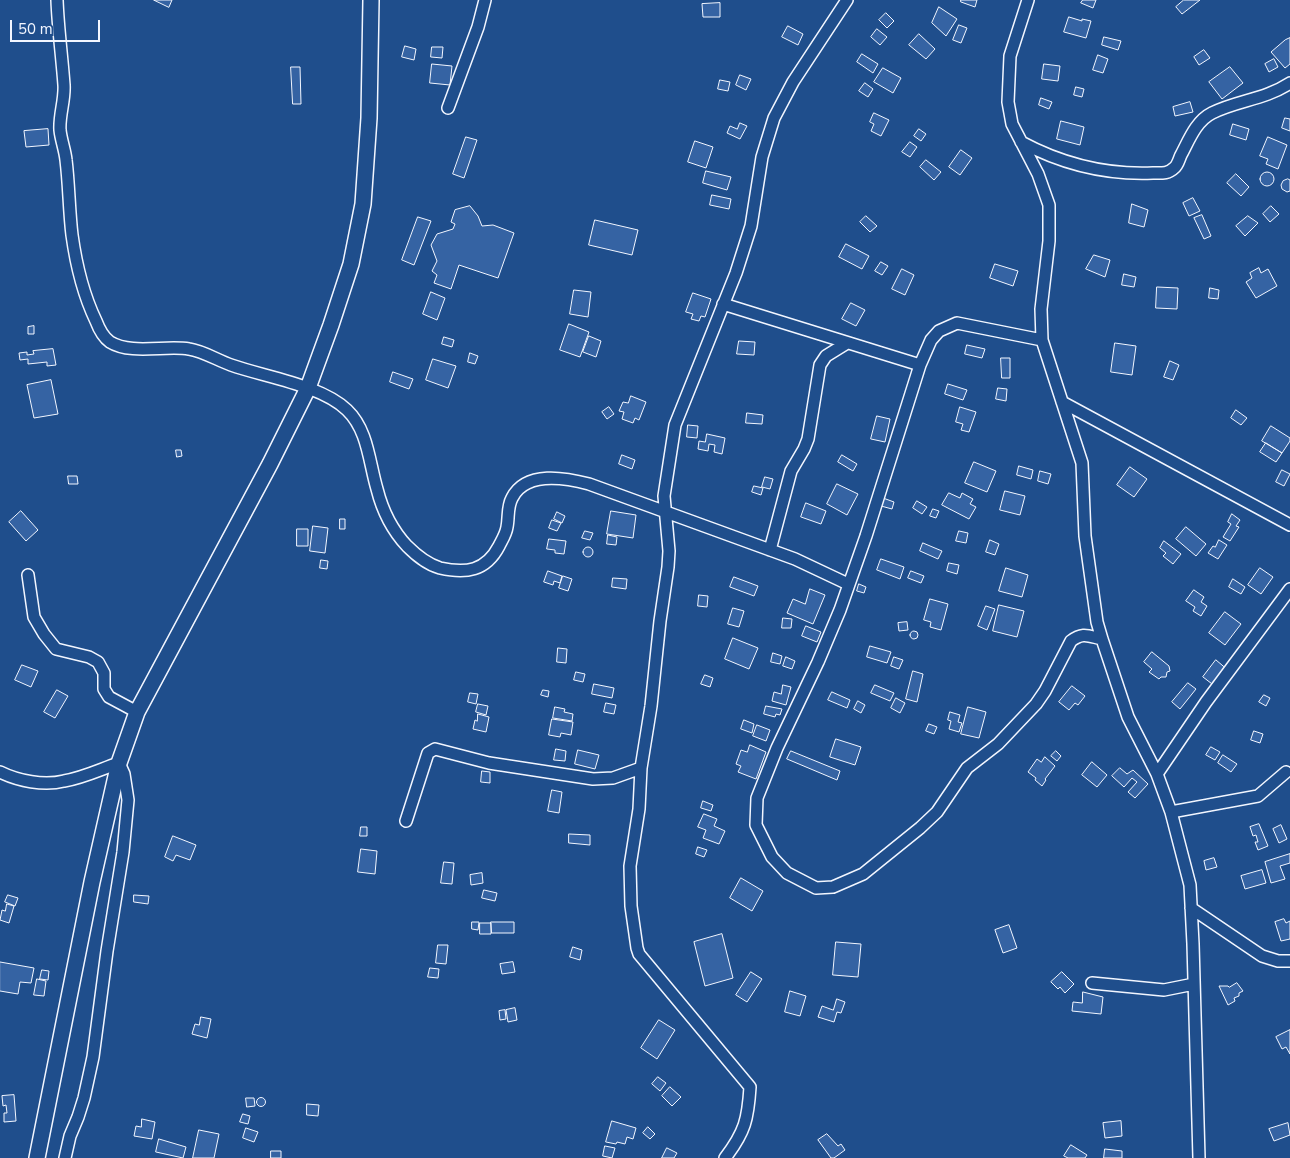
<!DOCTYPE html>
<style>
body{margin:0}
#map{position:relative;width:1290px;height:1158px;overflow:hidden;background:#1f4e8c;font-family:"Nunito Sans",sans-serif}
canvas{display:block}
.scale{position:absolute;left:10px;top:20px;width:90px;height:22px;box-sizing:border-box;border:2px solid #f2f6ff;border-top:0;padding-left:6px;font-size:15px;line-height:18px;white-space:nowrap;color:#f2f6ff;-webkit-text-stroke:4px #1f4e8c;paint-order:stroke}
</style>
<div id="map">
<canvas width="1290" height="1158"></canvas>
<div class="scale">50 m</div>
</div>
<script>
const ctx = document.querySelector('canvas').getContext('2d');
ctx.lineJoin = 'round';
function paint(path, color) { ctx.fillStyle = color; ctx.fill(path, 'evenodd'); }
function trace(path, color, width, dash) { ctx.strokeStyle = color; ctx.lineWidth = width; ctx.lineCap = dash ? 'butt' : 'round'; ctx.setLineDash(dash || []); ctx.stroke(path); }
const building = new Path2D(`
 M154 0H172L169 7Z
 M961 0H977L975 7 961 2Z
 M1083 0H1096L1093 8 1081 3Z
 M1184 0H1200L1182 14 1176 7Z
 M720 3V17H703L702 4Z
 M939 7 957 19 946 36 932 23Z
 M886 13 894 21 887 28 879 20Z
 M1069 17 1082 21V19L1091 21 1086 38 1064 32Z
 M959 25 967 28 961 43 953 40Z
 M788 26 803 34 798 45 782 37Z
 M877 29 887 37 880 45 871 37Z
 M919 34 935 49 926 59 909 45Z
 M1104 37 1121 41 1118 50 1102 45Z
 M1290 38V64L1285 68 1271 52 1285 40Z
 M405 46 416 49 414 60 402 57Z
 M432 47H443L442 58 431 57Z
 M1204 50 1210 58 1199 65 1194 57Z
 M862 54 878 64 873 73 857 62Z
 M1098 55 1108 59 1103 73 1093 70Z
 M1274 59 1278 67 1269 72 1265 64Z
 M432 64 452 66 450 85 430 83Z
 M1044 64 1060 66 1058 81 1042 79Z
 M291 67H300L301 104H293Z
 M1230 67 1243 83 1222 99 1209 82Z
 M883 68 901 78 893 93 874 82Z
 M740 75 751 79 746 90 736 85Z
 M720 80 730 82 728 91 718 89Z
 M865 83 873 89 868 97 859 91Z
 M1076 87 1084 89 1082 97 1074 95Z
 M1041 98 1052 102 1049 109 1039 105Z
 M1190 102 1193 112 1175 116 1173 107Z
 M874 113 889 120 881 136 871 131 874 124 870 122Z
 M1285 118 1290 119V131L1282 128Z
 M1061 121 1084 127 1080 145 1057 139Z
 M740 123 747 126 740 139 727 133 730 126 737 129Z
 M1233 124 1249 129 1246 140 1230 135Z
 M48 129 49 145 26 147 24 131Z
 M919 129 926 134 921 141 914 136Z
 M466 137 477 140 464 178 453 174Z
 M1268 137 1287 145 1278 169 1266 164 1268 159 1260 156Z
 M695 141 713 147 706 168 688 162Z
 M910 142 917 147 910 157 902 152Z
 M961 150 972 158 960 175 949 167Z
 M926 160 941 172 934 180 920 167Z
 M706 171 731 177 727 190 703 183Z
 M1260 179a7 7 0 1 1 14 0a7 7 0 1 1-14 0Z
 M1236 174 1249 187 1241 196 1227 183Z
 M1288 179 1290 180V191L1287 192 1282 189 1281 185 1283 181Z
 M712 195 731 199 729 209 710 205Z
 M1193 198 1200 211 1189 216 1183 203Z
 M1132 204 1148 210 1144 227 1129 223Z
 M470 206 478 216 482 226 493 225 514 233 498 278 459 265 451 289 434 283 437 275 432 271 437 261 431 245 437 234 453 229 455 224 451 222 455 210Z
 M1271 206 1279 214 1270 222 1263 214Z
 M1202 215 1211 236 1204 239 1194 218Z
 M866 216 877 226 870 232 860 222Z
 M1248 216 1258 223 1245 236 1236 226Z
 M418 217 431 221 414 265 402 260Z
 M595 220 638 230 632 255 589 245Z
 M846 244 869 256 862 269 839 257Z
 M1094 255 1110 260 1105 277 1086 269Z
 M881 262 888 266 882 275 875 271Z
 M995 264 1018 271 1013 286 990 278Z
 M1259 268 1261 273 1268 269 1277 286 1256 298 1246 282 1252 278 1250 273Z
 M902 269 914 275 905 295 892 289Z
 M1124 274 1136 277 1134 287 1122 285Z
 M1157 287 1178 288 1177 309 1156 308Z
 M1210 288 1219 290 1218 299 1209 298Z
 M574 290 591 292 588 317 570 314Z
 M431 292 445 298 437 320 423 314Z
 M693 293 711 299 705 317 701 316 699 321 691 319 693 314 686 312Z
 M851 303 865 310 856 326 842 319Z
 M569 324 589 332 580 357 560 350Z
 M34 326V334H28V327Z
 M589 336 601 341 596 357 583 352Z
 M444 337 454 340 452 347 442 344Z
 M739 341 755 342 754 355 737 354Z
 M1115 343 1136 346 1132 375 1111 372Z
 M967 345 985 349 982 358 965 354Z
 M53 349 56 365 47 366V362L28 364V359L20 360 19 353 27 352V355L34 354 33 351Z
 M470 353 478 356 475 364 468 362Z
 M1001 358H1010V378H1002Z
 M433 359 456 366 448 388 426 380Z
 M1170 361 1179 365 1173 380 1164 377Z
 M393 372 413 379 409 389 390 382Z
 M51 380 58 414 34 418 27 385Z
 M948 384 967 390 963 400 945 394Z
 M998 388 1007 389 1006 401 996 399Z
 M631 396 646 402 639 420 635 418 633 423 622 419 624 412 619 411 623 402 628 403Z
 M609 407 614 414 607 419 602 412Z
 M960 407 976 412 969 432 961 430 963 424 956 422Z
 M1236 410 1247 418 1241 425 1231 418Z
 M747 413 763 415 762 424 746 423Z
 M877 416 890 419 885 442 871 439Z
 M688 425 698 426 697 438 687 437Z
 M1271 426 1290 438V441L1282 453 1262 441Z
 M707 434 725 438 722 454 714 452 715 445 709 444 708 451 698 449 699 441 705 442Z
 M1266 443 1282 453 1276 462 1260 452Z
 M176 450H181L182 456 177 457Z
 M622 455 635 460 632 469 619 464Z
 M842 455 857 464 853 471 838 462Z
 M974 462 996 471 987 492 965 483Z
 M1019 466 1033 470 1031 479 1017 475Z
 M1130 467 1147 479 1134 497 1117 485Z
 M1282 470 1290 474 1284 486 1276 482Z
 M1040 471 1051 474 1048 484 1038 481Z
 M68 476H77L78 484H69Z
 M765 477 773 479 770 489 762 487Z
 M837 484 858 494 847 515 827 504Z
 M754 486 763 488 761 495 752 492Z
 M1005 491 1025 496 1020 515 1000 510Z
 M949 493 960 498 962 493 973 499 970 504 976 507 969 519 942 505Z
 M883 498 894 502 892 509 881 506Z
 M917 501 927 507 922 514 913 508Z
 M806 503 826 511 821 524 801 517Z
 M933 509 939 511 936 518 930 516Z
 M21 511 38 530 26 541 9 522Z
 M611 511 636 515 633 538 607 534Z
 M557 512 565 516 562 523 554 519Z
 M1232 514 1240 520 1236 526 1239 527 1230 541 1223 537 1231 524 1228 522Z
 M340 519H345V529H340Z
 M552 520 561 523 557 531 549 528Z
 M313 526 328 528 325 553 310 551Z
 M1186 527 1206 544 1196 556 1176 539Z
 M297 529H308V546H297Z
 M585 531 593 533 590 540 582 538Z
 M959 531 968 533 966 543 956 541Z
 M608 535 617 537 616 545 607 544Z
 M549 539 566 541 564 554 555 553V550L547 549Z
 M990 540 999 544 995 555 986 552Z
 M1219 540 1227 545 1218 559 1208 553 1213 546 1215 547Z
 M1164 541 1181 554 1173 564 1163 556 1166 553 1160 548Z
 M923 543 942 551 938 559 920 551Z
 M583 552a5 5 0 1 1 10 0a5 5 0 1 1-10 0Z
 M881 559 904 567 900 579 877 570Z
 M321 560 328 561 327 569 320 568Z
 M949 563 959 565 957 574 947 571Z
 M1006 568 1028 575 1022 597 999 591Z
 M1260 568 1273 577 1261 594 1248 585Z
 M548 571 562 576 560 583 554 581 553 585 544 582Z
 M911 571 924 576 921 583 908 578Z
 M563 576 572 579 568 591 559 588Z
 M734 577 758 586 754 596 730 587Z
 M613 578 627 579 626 589 612 587Z
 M1233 579 1245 587 1241 594 1229 587Z
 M859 584 866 587 864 593 857 591Z
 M810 589 825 595 813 624 787 613 793 599 805 604Z
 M1194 590 1204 597 1201 602 1207 606 1201 616 1193 611 1195 607 1186 601Z
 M699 595 708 596 707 607 698 606Z
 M930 599 948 604 941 630 930 627 931 622 924 620Z
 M999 605 1024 611 1017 637 993 631Z
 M986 606 995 609 987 630 978 626Z
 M733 608 744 611 739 627 728 624Z
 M1225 612 1241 624 1225 645 1209 633Z
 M783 618 792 619 791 628H782Z
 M907 622 908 630 899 631 898 623Z
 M806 626 821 632 817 642 802 636Z
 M910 635a4 4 0 1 1 8 0a4 4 0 1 1-8 0Z
 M733 638 758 648 749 669 725 659Z
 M870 646 891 652 887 663 867 657Z
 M558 648 567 649 566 663 557 662Z
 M1152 652 1169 666 1170 671 1167 672 1166 677H1161L1159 679 1149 672 1152 669 1144 662Z
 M773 653 782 656 780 664 771 662Z
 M786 657 795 661 792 669 783 666Z
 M894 657 903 660 899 669 891 666Z
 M1216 660 1229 671 1216 687 1203 677Z
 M22 665 38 671 31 687 15 680Z
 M913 671 923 674 917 702 906 699Z
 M576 672 585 674 583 682 574 680Z
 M705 675 713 678 710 687 701 684Z
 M1188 683 1196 689 1180 709 1172 702Z
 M594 684 614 688 612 698 592 694Z
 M783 685 791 687 786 705 772 701 774 692 781 694Z
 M875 685 894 693 890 701 871 693Z
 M1072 686 1085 696 1078 705 1075 703 1069 710 1059 702Z
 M57 690 68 696 55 718 44 712Z
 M543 690 549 691 548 697 541 695Z
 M832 692 850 700 847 708 828 700Z
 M470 693 478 694 476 704 468 702Z
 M1264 695 1270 698 1266 706 1259 702Z
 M896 698 905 703 900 713 891 708Z
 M858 701 865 705 861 713 854 709Z
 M606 703 616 705 614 714 604 712Z
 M478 704 488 706 486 715 476 712Z
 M766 706 782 709 780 715 776 714 775 717 764 714Z
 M555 707 565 709 564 712 573 714 572 721 553 718Z
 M968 707 986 712 979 738 961 734Z
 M950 712 960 715 958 722 962 723 959 732 949 729 951 721 948 720Z
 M478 714 489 717 486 732 473 729 475 720 477 721Z
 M552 719 573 722 571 735 561 733 560 737 549 735Z
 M744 720 754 724 752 733 741 729Z
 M929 724 937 727 934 734 926 731Z
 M757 725 770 730 766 741 753 736Z
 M1254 731 1263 734 1260 743 1251 740Z
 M836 739 861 747 855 765 830 757Z
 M750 745 766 752 756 779 738 772 741 766 736 764 741 750 747 752Z
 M1211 747 1220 752 1215 760 1206 755Z
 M556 749 566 751 565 761 554 760Z
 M578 750 599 755 595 769 575 764Z
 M791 751 840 771 837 780 787 759Z
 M1056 751 1061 756 1057 761 1051 756Z
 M1223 755 1237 764 1231 772 1218 763Z
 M1045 757 1055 766 1045 779 1046 780 1042 786 1035 780 1036 778 1028 772 1037 759 1041 762Z
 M1092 762 1107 775 1097 787 1082 775Z
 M1120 768 1127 774 1133 770 1148 784 1135 798 1128 792 1137 782 1132 778 1124 787 1112 776Z
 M482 771 490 772V783L481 782Z
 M552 790 562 792 559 813 548 811Z
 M703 801 713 805 711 811 701 808Z
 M704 814 717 819 714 826 725 831 719 844 703 838 706 830 698 827Z
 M1259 824 1268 846 1258 850 1255 842H1258L1256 835 1253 836 1250 827Z
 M1281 825 1287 839 1279 843 1273 829Z
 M361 827H367V836H360Z
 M569 834 590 835V845L569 843Z
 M173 836 196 845 190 860 176 855 173 861 165 857Z
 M698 847 707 850 704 857 696 854Z
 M361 849 377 851 375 874 358 872Z
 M1290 854V863L1280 866 1285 879 1271 883 1265 862Z
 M1214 858 1217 867 1206 870 1204 861Z
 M444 862 454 863 452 884 441 883Z
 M1262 870 1266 883 1245 889 1241 876Z
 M482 873 483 883 471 885 470 875Z
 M741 878 763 891 752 911 730 898Z
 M484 890 497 893 495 901 482 898Z
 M8 895 18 898 15 906 5 902Z
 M134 895 149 896 148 904 134 902Z
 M7 904 14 906 9 923 0 920 2 910 5 911Z
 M1284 919 1286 923 1290 921V939L1281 941 1275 922Z
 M472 922H479L478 930 472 929Z
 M491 922H514V933H492Z
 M480 923H491V934H480Z
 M1009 925 1017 948 1003 953 995 930Z
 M722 934 733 978 705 986 694 942Z
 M836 942 861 944 858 977 833 975Z
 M438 945H448L446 964 436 963Z
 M573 947 582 950 580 960 570 957Z
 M0 962 34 968 31 983 20 982 18 994 0 991Z
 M513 962 515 972 502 974 500 964Z
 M430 968 439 969 438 978 428 977Z
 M42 970 49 971 48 980 40 979Z
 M751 972 762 979 747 1002 736 995Z
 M1062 972 1074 984 1065 993 1060 987 1058 989 1051 982Z
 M37 979 46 981 44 996 34 995Z
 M1237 983 1243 991 1239 993V996L1234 998 1235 1001 1228 1005 1219 986H1228L1229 987Z
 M790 991 806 996 800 1016 785 1012Z
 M1083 992 1103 997 1101 1014 1072 1011 1073 1002 1082 1003Z
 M837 999 845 1002 841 1013 837 1012 834 1022 818 1017 822 1006 833 1010Z
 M515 1008 517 1020 508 1022 506 1010Z
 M505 1010 506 1019 500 1020 499 1011Z
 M201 1017 211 1019 207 1038 192 1034 195 1024 199 1025Z
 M659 1020 675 1030 657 1059 641 1048Z
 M1290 1030V1054L1286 1047 1282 1049 1276 1037Z
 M658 1077 666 1083 660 1091 652 1084Z
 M670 1087 681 1097 672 1106 662 1096Z
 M14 1095 16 1121 4 1122V1113H7L6 1105 3 1106 2 1096Z
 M256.5 1102a4.5 4.5 0 1 1 9 0a4.5 4.5 0 1 1-9 0Z
 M246 1098H254L255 1106 247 1107Z
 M307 1104 319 1105 318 1116 307 1115Z
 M243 1114 250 1116 248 1124 240 1122Z
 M142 1119 155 1122 152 1139 134 1136 136 1126 141 1127Z
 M612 1121 636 1128 633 1139 627 1137 625 1144 617 1142 616 1144 606 1142Z
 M1121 1121 1122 1136 1105 1138 1103 1123Z
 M1288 1123 1290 1135 1274 1141 1269 1129Z
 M648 1127 655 1134 650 1139 643 1133Z
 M246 1128 258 1132 254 1142 243 1138Z
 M199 1130 219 1134 214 1158H193Z
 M827 1134 838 1146 841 1144 845 1150 834 1158H831L818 1140Z
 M159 1139 186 1147 183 1158 156 1152Z
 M1071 1145 1087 1155 1085 1158H1068L1064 1156Z
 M605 1146 615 1148 612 1158 603 1156Z
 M667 1148 677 1153 674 1158H662Z
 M1105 1149 1122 1151V1158H1104Z
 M271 1151H281V1158H271Z`);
const street = new Path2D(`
 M57 0C58 28 62 57 64 85 65 100 59 115 60 130 61 140 65 150 66 160 69 184 69 210 72 235 76 264 83 294 96 321 99 329 103 337 110 342 131 355 166 345 189 349 203 351 217 360 231 365 265 377 321 385 347 410 368 430 369 462 377 489 382 509 392 530 407 546 416 555 426 564 440 568 466 574 486 571 499 546 502 540 506 534 507 527 509 517 507 507 512 498 526 470 566 478 589 484L795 559 848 584
 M1028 0 1010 56 1008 102 1012 124 1038 174 1049 205V241L1041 309 1042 340 1082 463 1085 536 1097 622 1102 639 1128 717 1157 774 1171 812 1190 885 1193 944 1199 1158
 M448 108 478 27 485 0
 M1021 142C1062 164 1107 175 1153 173 1161 173 1168 174 1174 168 1178 165 1179 159 1181 155 1189 140 1196 121 1212 113 1238 100 1264 100 1290 83
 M723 304 920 365
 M1042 340 957 323 939 331 931 340 920 365 866 536 840 610 818 662 777 748 757 798 756 825 772 857 787 873 816 888 833 887 863 874 920 828 937 812 967 768 998 744 1036 704 1045 691 1071 641C1083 632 1088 636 1102 639
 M1062 402 1290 525
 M770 550 791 471 804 449 808 439 820 365 826 356 847 343
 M28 575 34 617 44 634 56 649 89 657 98 662 104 673V689L109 697 137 712
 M0 772C18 781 44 786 64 781 83 778 101 769 119 763L124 774 128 800 123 852 107 951 93 1057 84 1098 78 1117 70 1136 65 1158
 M1157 774 1206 702 1290 589
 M1171 812 1258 796 1286 772
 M406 821 428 753 435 749 489 763 593 779 613 778 641 768
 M1191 908 1262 956 1278 961H1290
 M1092 983 1164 990 1194 984
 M725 1158C745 1132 748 1119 750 1087L639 954 637 948 631 906 630 866 639 809 641 768 651 706 660 621 668 567 669 551 664 496 675 425 736 273 751 226 762 157 774 118 793 82 847 0`);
const secondary = new Path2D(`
 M37 1158 92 882 119 763 137 712 270 464 308 388 331 325 351 264 363 204 369 118 371 0`);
paint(building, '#3563a3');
trace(building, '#f2f6ff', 1);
trace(street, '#f2f6ff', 14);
trace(secondary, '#f2f6ff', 18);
trace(street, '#1f4e8c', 11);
trace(secondary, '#1f4e8c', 15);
</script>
